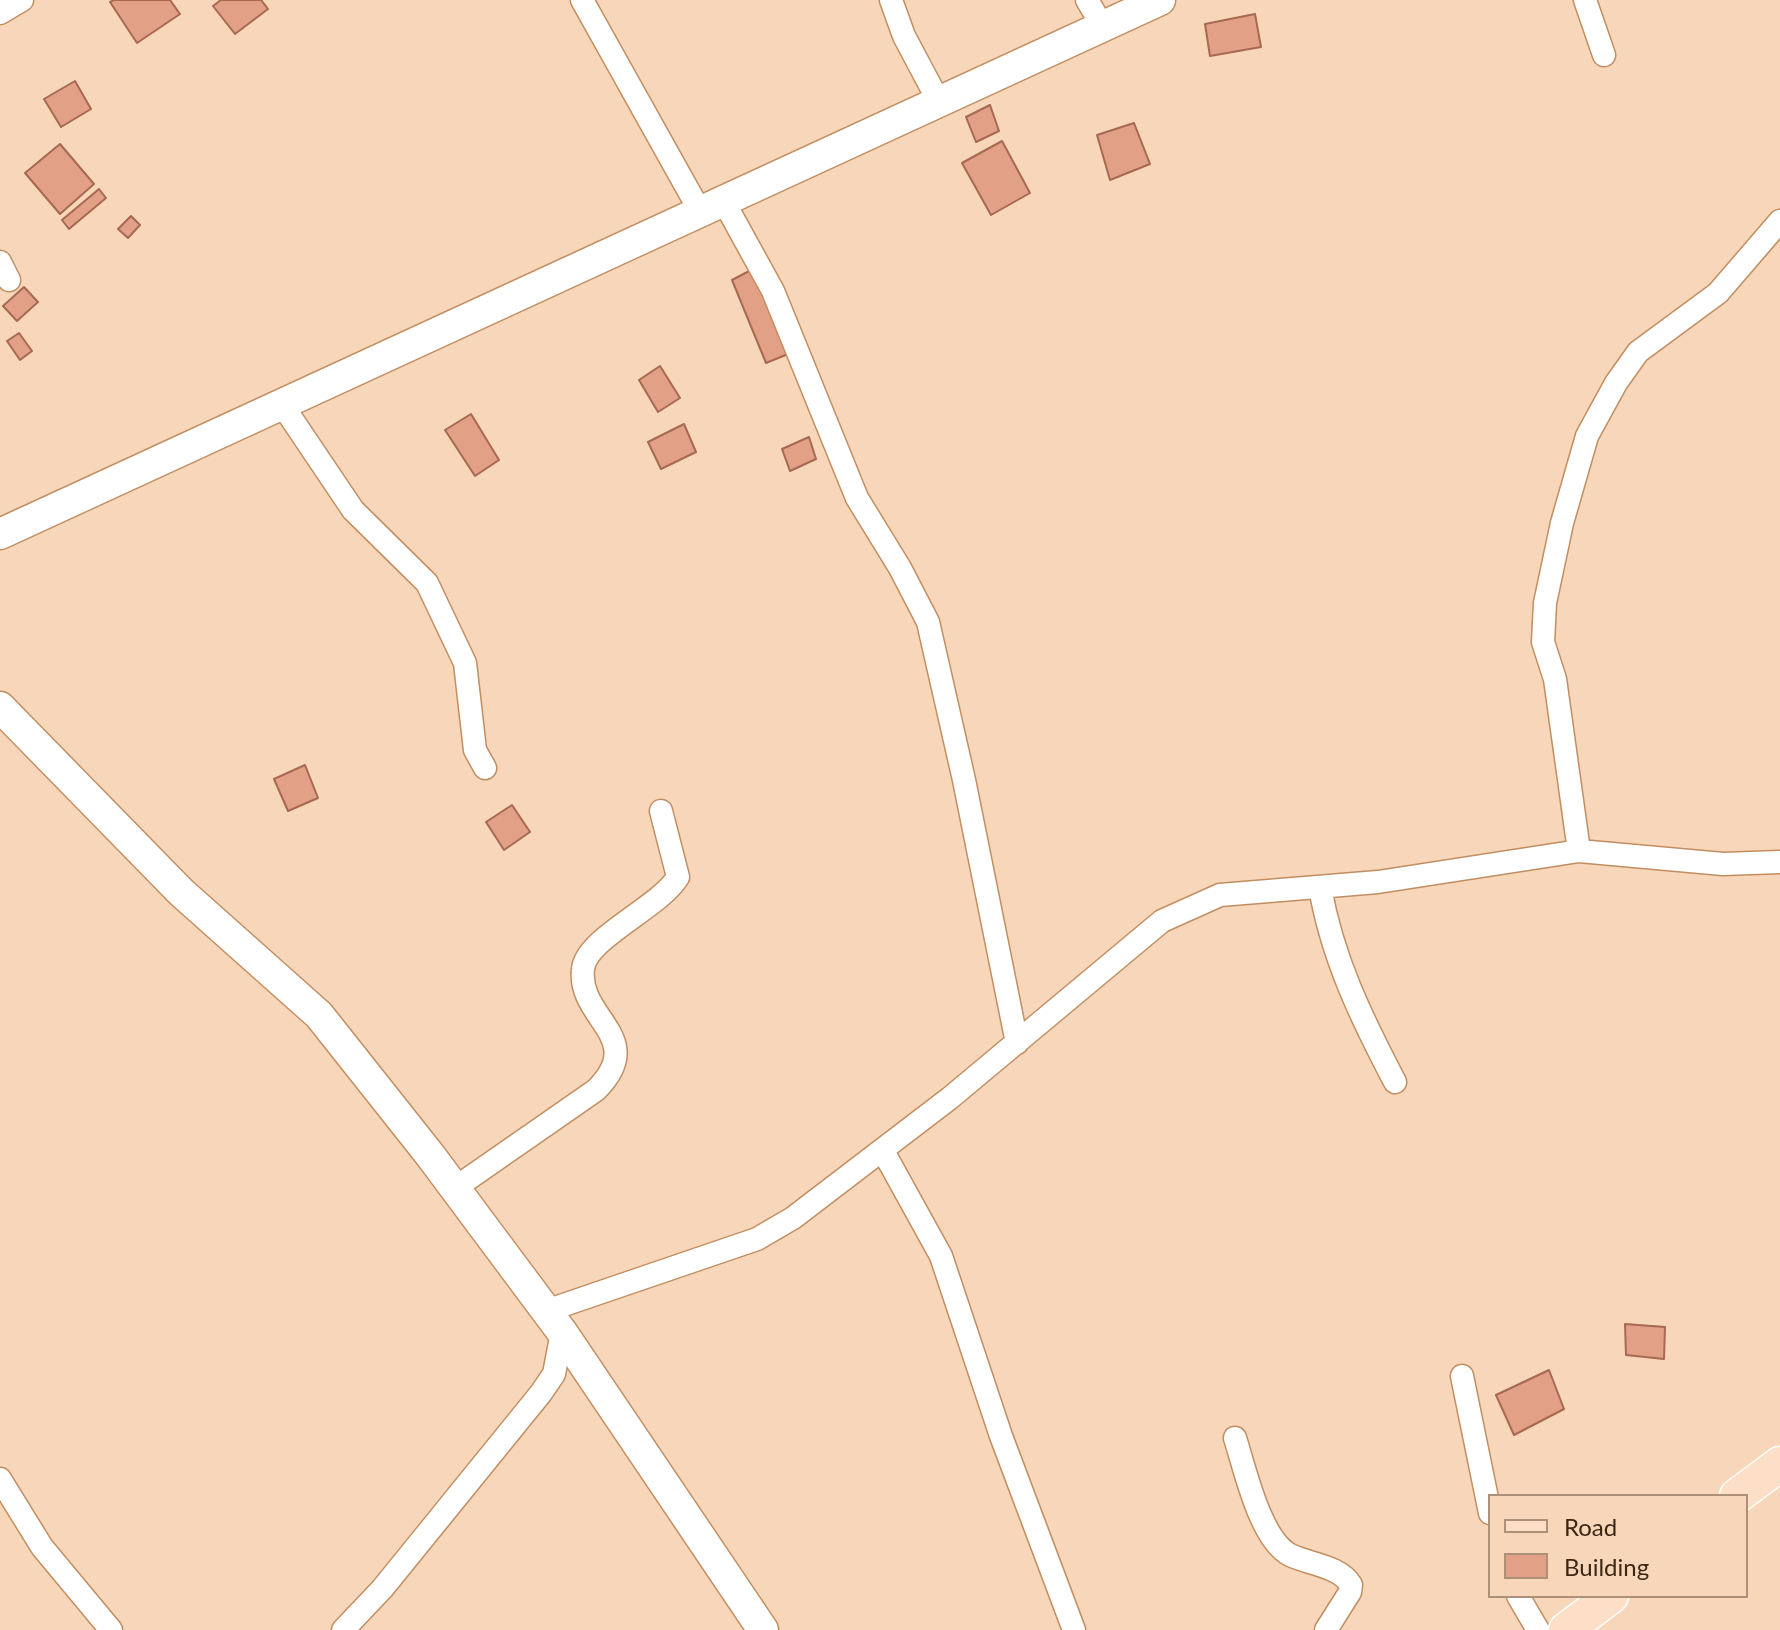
<!DOCTYPE html>
<style>
body{margin:0}
#map{position:relative;width:1780px;height:1630px;overflow:hidden;background:#f7d6ba;font-family:Lato,sans-serif}
canvas{display:block}
.legend{position:absolute;left:1488px;top:1494px;width:260px;height:104px;box-sizing:border-box;background:#f7d6ba;border:2px solid #ad9078;margin:0;padding:10px 14px;list-style:none;font-size:24px;color:#3d2815}
.legend li{display:flex;align-items:center;gap:16px;height:40px}
.legend b{width:40px;border:2px solid #ad9078}
</style>
<div id="map">
<canvas width="1780" height="1630"></canvas>
<ul class="legend">
<li><b style="height:10px;background:#fcdfc6"></b>Road</li>
<li><b style="height:22px;background:#e2a087"></b>Building</li>
</ul>
</div>
<script>
const ctx = document.querySelector('canvas').getContext('2d');
ctx.lineJoin = 'round';
function paint(path, color) { ctx.fillStyle = color; ctx.fill(path, 'evenodd'); }
function trace(path, color, width, dash) { ctx.strokeStyle = color; ctx.lineWidth = width; ctx.lineCap = dash ? 'butt' : 'round'; ctx.setLineDash(dash || []); ctx.stroke(path); }
const building = new Path2D(`
 M114 0H170L180 14 137 43 110 2Z
 M221 0H261L268 9 235 34 213 6Z
 M1255 14 1261 47 1210 56 1205 24Z
 M75 81 91 109 61 127 44 99Z
 M990 105 999 131 976 142 966 117Z
 M1134 123 1150 164 1110 180 1097 135Z
 M1002 141 1030 193 991 215 962 163Z
 M60 144 94 184 60 214 25 173Z
 M99 189 106 198 69 229 62 220Z
 M131 216 140 225 128 238 118 229Z
 M755 268 788 354 766 363 732 280Z
 M24 287 38 302 17 321 3 306Z
 M19 333 32 351 20 360 7 341Z
 M660 366 680 398 658 412 639 380Z
 M471 414 499 460 475 476 445 430Z
 M684 424 696 452 661 469 648 442Z
 M809 437 816 459 790 471 782 449Z
 M305 765 318 798 288 811 274 779Z
 M512 805 530 832 504 850 486 822Z
 M1625 1324 1665 1327 1664 1359 1626 1355Z
 M1549 1370 1564 1409 1514 1435 1496 1395Z`);
const minor = new Path2D(`
 M582 0 701 213
 M891 0 904 36 939 102
 M1087 0 1103 27
 M1585 0 1604 55
 M0 13 22 0
 M724 202 773 291 857 498 900 568 928 622 964 780 1017 1043
 M0 262 9 280
 M283 406 353 510 427 583 465 663 475 750 485 768
 M1579 851 1555 679 1543 642 1545 603 1562 523 1587 436 1616 383 1638 352 1718 293 1780 221
 M1320 887C1332 958 1362 1019 1395 1082
 M883 1151 941 1256 1001 1436 1074 1630
 M455 1188 596 1090C649 1037 577 1019 583 969 586 938 659 908 678 877L661 811
 M546 1311 757 1239 793 1218 950 1098 1162 921 1220 895 1378 882 1579 851 1723 864 1780 862
 M1462 1376 1490 1513
 M1235 1438C1245 1469 1260 1539 1290 1555 1309 1564 1340 1566 1351 1585L1350 1592 1326 1630
 M0 1479 42 1547 111 1630
 M1518 1596 1538 1630
 M343 1630 382 1589 541 1393 554 1374 562 1332`);
const secondary = new Path2D(`
 M0 534 1160 0
 M0 707 181 892 319 1015 430 1155 562 1332 763 1630`);
const primary = new Path2D(`
 M1737 1496 1780 1464
 M1566 1630 1611 1596`);
paint(building, '#e2a087');
trace(building, '#a76951', 2);
trace(minor, '#c28e61', 25);
trace(secondary, '#c28e61', 33);
trace(primary, '#fff', 37);
trace(minor, '#fff', 22);
trace(secondary, '#fff', 30);
trace(primary, '#fcdfc6', 34);
</script>
